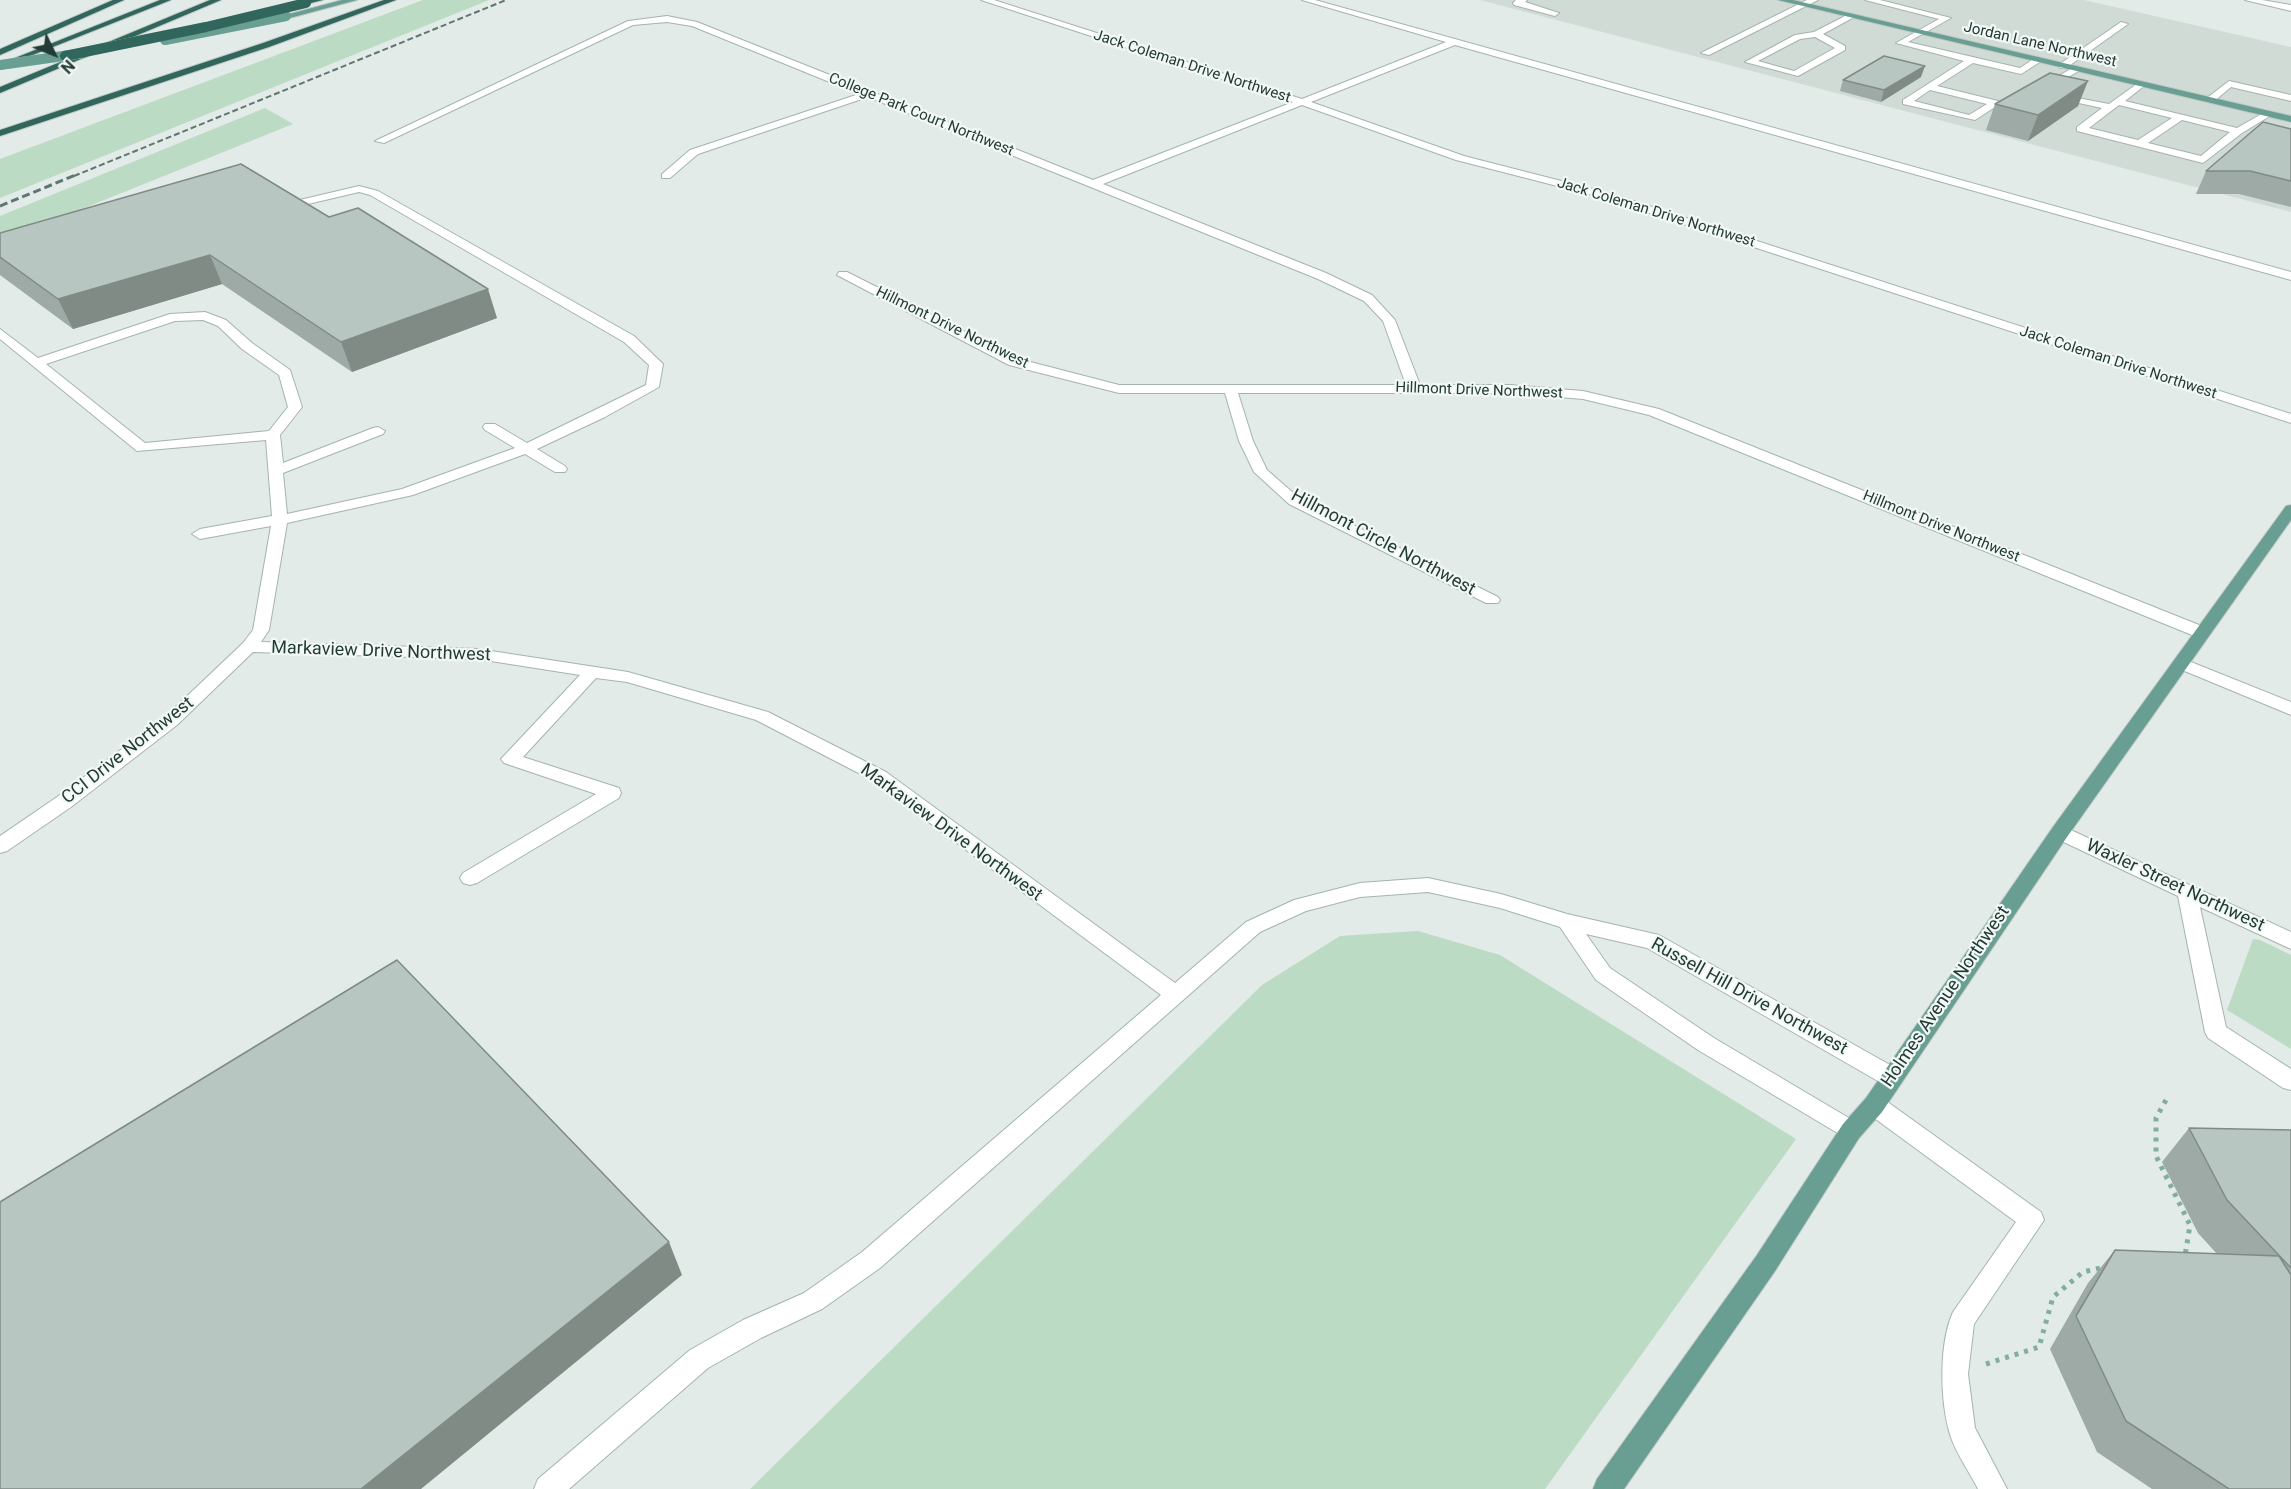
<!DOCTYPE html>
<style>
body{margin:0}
#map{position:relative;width:2291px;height:1489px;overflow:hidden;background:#e2ebe7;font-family:Roboto,sans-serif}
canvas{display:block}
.north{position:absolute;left:24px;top:24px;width:60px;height:60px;-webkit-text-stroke:4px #f2f8f5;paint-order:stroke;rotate:133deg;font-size:16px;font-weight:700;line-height:24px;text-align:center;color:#233b35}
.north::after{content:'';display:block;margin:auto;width:21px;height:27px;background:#233b35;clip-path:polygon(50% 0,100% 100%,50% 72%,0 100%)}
</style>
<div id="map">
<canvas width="2291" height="1489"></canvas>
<div class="north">N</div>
</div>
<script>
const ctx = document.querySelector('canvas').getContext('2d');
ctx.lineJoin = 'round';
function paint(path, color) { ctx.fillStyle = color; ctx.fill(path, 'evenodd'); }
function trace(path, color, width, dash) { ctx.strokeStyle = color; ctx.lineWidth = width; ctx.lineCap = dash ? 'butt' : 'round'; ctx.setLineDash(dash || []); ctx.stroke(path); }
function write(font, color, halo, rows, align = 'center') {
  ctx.font = font + ' Roboto,sans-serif'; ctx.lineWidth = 4.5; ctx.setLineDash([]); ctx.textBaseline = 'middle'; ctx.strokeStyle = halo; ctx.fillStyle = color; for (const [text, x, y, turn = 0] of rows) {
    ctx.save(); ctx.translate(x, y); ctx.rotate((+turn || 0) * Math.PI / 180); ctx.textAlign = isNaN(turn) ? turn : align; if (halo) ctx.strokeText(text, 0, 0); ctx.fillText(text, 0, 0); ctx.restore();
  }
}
const built = new Path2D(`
 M1480 0H2084L2291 47V212Z`);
const green = new Path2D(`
 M423 0H489L0 198V159Z
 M265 108 293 124 0 242V216Z
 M1418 931 1500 955 1796 1139 1545 1489H750L1262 985 1340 936Z
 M2253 939 2260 940 2291 955V1049L2227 1010Z`);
const path = new Path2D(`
 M2166 1100 2156 1118V1156L2190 1225 2185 1256
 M1986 1364 2039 1347 2053 1297 2083 1272 2105 1267`);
const minor = new Path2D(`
 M981 0H994L1302 99 1446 42 1302 0H1315L2291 272V280L1455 45 1311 102 1464 156 1612 194 2291 414V423L1604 198 1456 160 1302 105 1103 184 1326 273 1372 295 1395 320 1420 385H1510L1583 391 1659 409 2209 629 2211 633 2203 638 2197 637 1649 415 1583 399 1510 393H1238L1253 441 1267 470 1299 498 1498 597 1500 600 1498 603H1486L1289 504 1254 472 1239 441 1225 393H1119L1009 365 837 275 839 272H847L1019 359 1119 385H1406L1383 321 1364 301 1318 279 868 97 698 154 670 178H662V174L690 150 859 94 692 26 667 22 633 25 384 143 375 141 628 21 667 16 697 22 1093 180 1293 102Z
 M1516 0H1527L1525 2 1559 13 1555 16 1514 5 1513 3Z
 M1807 0H1818L1709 55 1701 53Z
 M1865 0H1880L1951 18 1908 42 2020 68 2035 58 2043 60 2021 74 1973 63 1937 86 1998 101V105L1975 120 1903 104V100L1964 61 1896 43 1939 19ZM1930 90 1987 104 1969 115 1914 101Z
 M2245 0H2262L2291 5V11Z
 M1849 14 1856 16 1823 34 1845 46V50L1798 76 1745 62 1795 35 1814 32ZM1815 37 1835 48 1794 71 1758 61 1800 39Z
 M2121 22 2128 24 2066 68H2060V64Z
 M2074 67 2082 69 2048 89 2040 87Z
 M2141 81 2146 84 2144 86 2125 101 2237 128 2265 112 2273 114 2242 133 2203 163 2077 131V127L2102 108 2051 97 2056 94 2109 104ZM2119 105 2172 118 2138 140 2089 128ZM2182 120 2230 132 2201 156 2148 143Z
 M2229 81 2291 95V101L2231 87 2213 102H2207V98Z
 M359 186 378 191 634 336 663 364 659 387 605 417 537 449 565 466 567 469 565 472H555L525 454 413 495 287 523 269 630 261 642 478 649 628 672 768 712 886 772 1175 983 1246 922 1294 900 1360 883 1428 878 1501 894 1567 914 1659 935 1899 1070 1902 1077 1899 1084 1891 1086 1883 1084 1647 948 1586 934 1610 968 1714 1038 1859 1124 1862 1131 1859 1138 1851 1141 1698 1050 1596 980 1560 927 1500 908 1428 892 1360 897 1306 911 1260 932 880 1268 822 1309 761 1338 708 1368 569 1489H534L538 1479 690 1350 743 1320 804 1293 862 1252 1161 995 872 780 756 720 627 682 596 678 523 757 619 788 621 793 619 798 477 883 470 885 463 883 460 878 463 873 596 794 504 763 501 759 580 675 478 659 253 652 177 725 71 807 7 851 0 853V836L57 797 165 717 243 643 253 630 271 526 200 539 192 534 200 529 272 516 266 440 137 451 0 339V329L38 358 170 314 205 312 226 320 252 343 290 370 302 407 280 435 283 463 373 428 378 427 385 431 383 434 283 473 287 514 402 489 515 448 485 430 483 427 485 424H495L527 443 646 385 649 365 624 342 370 195 359 192 291 208 285 205 287 203ZM203 320 218 326 242 349 279 375 288 407 269 431 145 443 46 364 175 321Z
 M2181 658 2291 702V715L2175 667 2173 663 2175 659Z
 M2060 825 2291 932V949L2200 907 2226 1027 2291 1069V1090L2283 1088 2208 1038 2205 1032 2178 896 2053 837 2050 832 2053 827Z
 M1874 1095 1882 1098 2041 1212 2044 1220 1974 1324 1968 1374 1975 1428 2007 1489H1978C1969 1471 1954 1451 1949 1431 1940 1398 1939 1343 1953 1312L2016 1222 1866 1112 1863 1105 1866 1098Z`);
const major = new Path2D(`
 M342 0H357L286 19 282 16Z
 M1778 0H1793L2291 116V122Z
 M2291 505V520L2067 837 1882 1112 1859 1138 1775 1271 1624 1489H1593L1597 1479 1757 1255 1843 1124 1866 1098 2053 827 2286 506Z`);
const highway = new Path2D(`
 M113 0H124L0 55V49Z
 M160 0H171L0 68V64Z
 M210 0H221L0 93V87Z
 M308 0H323L303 5V1Z
 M384 0H396L269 47 0 136V130L263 43Z`);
const railFar1 = new Path2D(`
 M74 176 506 0`);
const rail = new Path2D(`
 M0 206 78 174`);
const majorBridge = new Path2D(`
 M165 40 286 16
 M0 65 84 53`);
const highwayBridge = new Path2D(`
 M65 56 206 27 306 3`);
const wall = new Path2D(`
 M1921 77 1881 102 1840 91 1843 80Z
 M1995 104 2078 106 2028 141 1986 130Z
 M2291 129V207L2239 194H2196L2206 171Z
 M329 217 497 318 352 372 222 284 73 329 0 275V233Z
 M2189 1128 2291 1130V1489H2152L2097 1452 2050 1349 2088 1283 2115 1250 2217 1254 2198 1233 2162 1162Z`);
const shadedWall = new Path2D(`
 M1925 66 1921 77 1881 102 1884 90Z
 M2088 81 2078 106 2028 141 2038 115Z
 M210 255 222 284 73 329 58 299Z
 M488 289 497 318 352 372 341 342Z
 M669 1242 682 1275 421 1489H361Z`);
const building = new Path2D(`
 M1884 56 1925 66 1884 90 1843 80Z
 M2050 73 2088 81 2038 115 1995 104Z
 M2263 122 2291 129V181L2250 171H2206Z
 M241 164 329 217 358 208 488 289 341 342 210 255 58 299 0 257V233Z
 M397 960 669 1242 361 1489H0V1202Z
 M2189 1128 2291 1130V1268L2227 1200Z
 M2115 1250 2279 1256 2291 1275V1489H2229L2126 1421 2076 1316Z`);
const farStreetnames = [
 ["Jordan Lane Northwest",2040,45,13],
 ["Jack Coleman Drive Northwest",1192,67,18],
 ["College Park Court Northwest",921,115,22],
 ["Jack Coleman Drive Northwest",1656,213,17],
 ["Hillmont Drive Northwest",952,328,26],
 ["Jack Coleman Drive Northwest",2118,363,18],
 ["Hillmont Drive Northwest",1479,391,2],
 ["Hillmont Drive Northwest",1941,527,22]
];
const streetNames = [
 ["Hillmont Circle Northwest",1383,543,28],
 ["Markaview Drive Northwest",381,652,2],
 ["CCI Drive Northwest",128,751,-38],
 ["Markaview Drive Northwest",951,833,36],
 ["Waxler Street Northwest",2175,886,25],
 ["Russell Hill Drive Northwest",1749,997,29],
 ["Holmes Avenue Northwest",1946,997,-56]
];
paint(built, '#d0dbd6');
paint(green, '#bcdbc5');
trace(minor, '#a5b3ae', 2);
trace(major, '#c1c8c6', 2);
trace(highway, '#c1c8c6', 2);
trace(path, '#84ada1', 5, [4, 6]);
paint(minor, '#fff');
paint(major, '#699e92');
paint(highway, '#30665c');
trace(railFar1, '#5d7770', 2, [6, 3]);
trace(rail, '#5d7770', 3, [8, 4]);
trace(majorBridge, '#c1c8c6', 10, []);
trace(highwayBridge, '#c1c8c6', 10, []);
trace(majorBridge, '#699e92', 10);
trace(highwayBridge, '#30665c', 10);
paint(wall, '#9daaa5');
paint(shadedWall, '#808b86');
paint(building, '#b7c6c0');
trace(building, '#808b86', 1.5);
write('15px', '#233b35', '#f2f8f5', farStreetnames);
write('18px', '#233b35', '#f2f8f5', streetNames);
</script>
